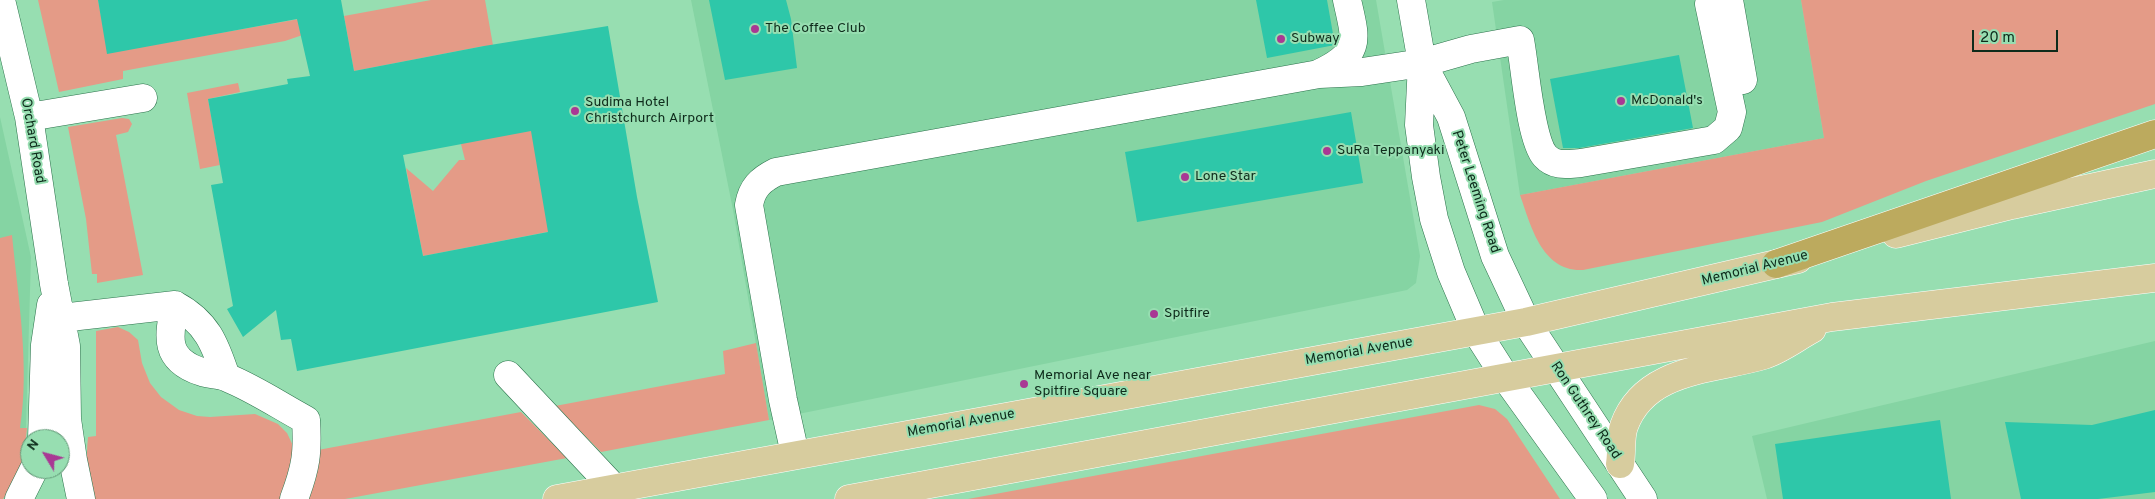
<!DOCTYPE html>
<style>
body{margin:0}
#map{position:relative;width:2155px;height:499px;overflow:hidden;background:#97deb1;font-family:Overpass,sans-serif}
canvas{display:block}
.north{position:absolute;left:20px;top:429px;width:50px;height:50px;box-sizing:border-box;background:#97deb1;border:1px solid #609675;border-radius:50%;rotate:307deg;font-size:14px;font-weight:700;line-height:20px;text-align:center;color:#0e2b1b}
.north::after{content:'';display:block;margin:auto;width:18px;height:22px;background:#a93894;clip-path:polygon(50% 0,100% 100%,50% 72%,0 100%)}
.scale{position:absolute;left:1972px;top:30px;width:86px;height:22px;box-sizing:border-box;border:2px solid #0e2b1b;border-top:0;padding-left:6px;font-size:15px;line-height:18px;white-space:nowrap;color:#0e2b1b;-webkit-text-stroke:4px #97deb1;paint-order:stroke}
</style>
<div id="map">
<canvas width="2155" height="499"></canvas>
<div class="north">N</div>
<div class="scale">20 m</div>
</div>
<script>
const ctx = document.querySelector('canvas').getContext('2d');
ctx.lineJoin = 'round';
function paint(path, color) { ctx.fillStyle = color; ctx.fill(path, 'evenodd'); }
function trace(path, color, width, dash) { ctx.strokeStyle = color; ctx.lineWidth = width; ctx.lineCap = dash ? 'butt' : 'round'; ctx.setLineDash(dash || []); ctx.stroke(path); }
function write(font, color, halo, rows, align = 'center') {
  ctx.font = font + ' Overpass,sans-serif'; ctx.lineWidth = 4; ctx.setLineDash([]); ctx.textBaseline = 'middle'; ctx.strokeStyle = halo; ctx.fillStyle = color; for (const [text, x, y, turn = 0] of rows) {
    ctx.save(); ctx.translate(x, y); ctx.rotate((+turn || 0) * Math.PI / 180); ctx.textAlign = isNaN(turn) ? turn : align; if (halo) ctx.strokeText(text, 0, 0); ctx.fillText(text, 0, 0); ctx.restore();
  }
}
const built = new Path2D(`
 M691 0H1376L1420 256 1416 283 1407 290 769 420 733 210Z
 M1504 0H1801L1824 138 1520 195 1492 2Z
 M0 117 31 257 26 427 9 464 0 470Z
 M2155 341V499H1767L1752 436Z`);
const green = new Path2D(`
 M38 0H98L108 53 327 14 329 26 285 41 123 71V79L59 92Z
 M431 0H485L497 68 484 46 354 71 344 16Z
 M1801 0H2155V104L1926 181 1822 222 1583 270C1542 272 1531 226 1520 195L1824 138Z
 M238 83 240 92 208 99 220 165 200 169 187 93Z
 M494 100 640 214 423 256 406 168 433 191 459 160H465L461 144Z
 M122 118 129 119 132 124 128 132 116 135 143 275 97 283V274H92L86 219 68 127Z
 M12 235C18 298 30 365 20 428H27C24 458 22 475 3 499H0V238Z
 M118 327 129 332 138 340 142 363 150 383 161 397 179 410 197 416 210 417 255 414 278 424 287 433 295 450 282 499H95C86 478 86 459 88 437L96 436V331Z
 M756 343 769 420 601 452 555 406 725 374 723 351Z
 M1479 405 1495 409 1507 419 1560 499H968Z
 M521 412 567 458 345 499H308L316 478 318 450Z`);
const building = new Path2D(`
 M98 0H341L354 71 484 46 608 26 637 197 658 302 297 371 291 339 281 340 276 310 243 337 227 309 233 306 211 185 223 183 208 99 288 84 287 79 310 76 297 19 107 54ZM531 131 548 232 423 256 403 155Z
 M709 0H786L791 19 797 68 725 80Z
 M1256 0H1327L1335 45 1267 58Z
 M1679 55 1693 128 1579 148H1563L1550 79Z
 M1351 112 1363 183 1137 222 1125 152Z
 M2155 410V492L2098 499H2021L2005 422 2092 425Z
 M1940 420 1951 499H1783L1775 444Z`);
const minor = new Path2D(`
 M1 0 29 117 54 284 66 346 67 419 73 460 81 499
 M1411 0 1422 63 1419 125 1426 177 1434 219 1451 272 1476 331 1506 378 1593 499
 M1729 0 1743 80
 M1422 63 1451 117 1495 256 1526 322 1643 499
 M1320 73C1362 53 1356 40 1347 0
 M29 117 143 98
 M175 305C168 337 164 360 202 372 210 375 220 374 228 378 255 389 280 406 306 420 308 453 306 467 294 499
 M61 318 175 305C207 322 215 344 226 377
 M508 375 614 488
 M42 439 45 345 51 305
 M795 454 783 400 749 205C752 188 760 180 776 172L1319 74 1362 72 1422 63 1471 49 1520 40C1525 65 1530 139 1545 156 1555 167 1568 164 1581 163L1714 140 1728 128 1732 112 1709 4
 M19 499 34 469`);
const major = new Path2D(`
 M1896 234 2012 205 2155 174
 M1620 464C1622 452 1620 437 1624 426 1645 367 1715 370 1764 355 1780 350 1797 337 1812 329
 M557 499 1526 322 1798 259
 M849 499 1832 317 2155 278`);
const highway = new Path2D(`
 M1776 264 2155 134`);
const markers = [
 [755,29,5,"#a93894"],
 [1281,39,5,"#a93894"],
 [1621,101,5,"#a93894"],
 [575,111,5,"#a93894"],
 [1327,151,5,"#a93894"],
 [1185,177,5,"#a93894"],
 [1154,314,5,"#a93894"],
 [1024,384,5,"#a93894"]
];
const poiNames = [
 ["The Coffee Club",765,29],
 ["Subway",1291,39],
 ["McDonald's",1631,101],
 ["Sudima Hotel",585,103],
 ["Christchurch Airport",585,119],
 ["SuRa Teppanyaki",1337,151],
 ["Lone Star",1195,177],
 ["Spitfire",1164,314],
 ["Memorial Ave near",1034,376],
 ["Spitfire Square",1034,392]
];
const streetNames = [
 ["Orchard Road",32,141,80],
 ["Peter Leeming Road",1475,192,72],
 ["Memorial Avenue",1755,269,-14],
 ["Memorial Avenue",1359,352,-10],
 ["Ron Guthrey Road",1585,411,56],
 ["Memorial Avenue",961,424,-10]
];
paint(built, '#85d4a3');
paint(green, '#e49b87');
paint(building, '#2ec7a9');
trace(minor, '#2c734c', 29);
trace(major, '#fff', 29);
trace(highway, '#fff', 29);
trace(minor, '#fff', 28);
trace(major, '#d7cc9e', 28);
trace(highway, '#bcaa5e', 28);
for (const [x, y, r, color] of markers) { const dot = new Path2D(); dot.arc(x, y, r, 0, 2 * Math.PI); ctx.fillStyle = color; ctx.fill(dot); trace(dot, '#97deb1', 2); }
write('14px', '#0e2b1b', '#97deb1', poiNames, 'left');
write('14px', '#0e2b1b', '#97deb1', streetNames);
</script>
